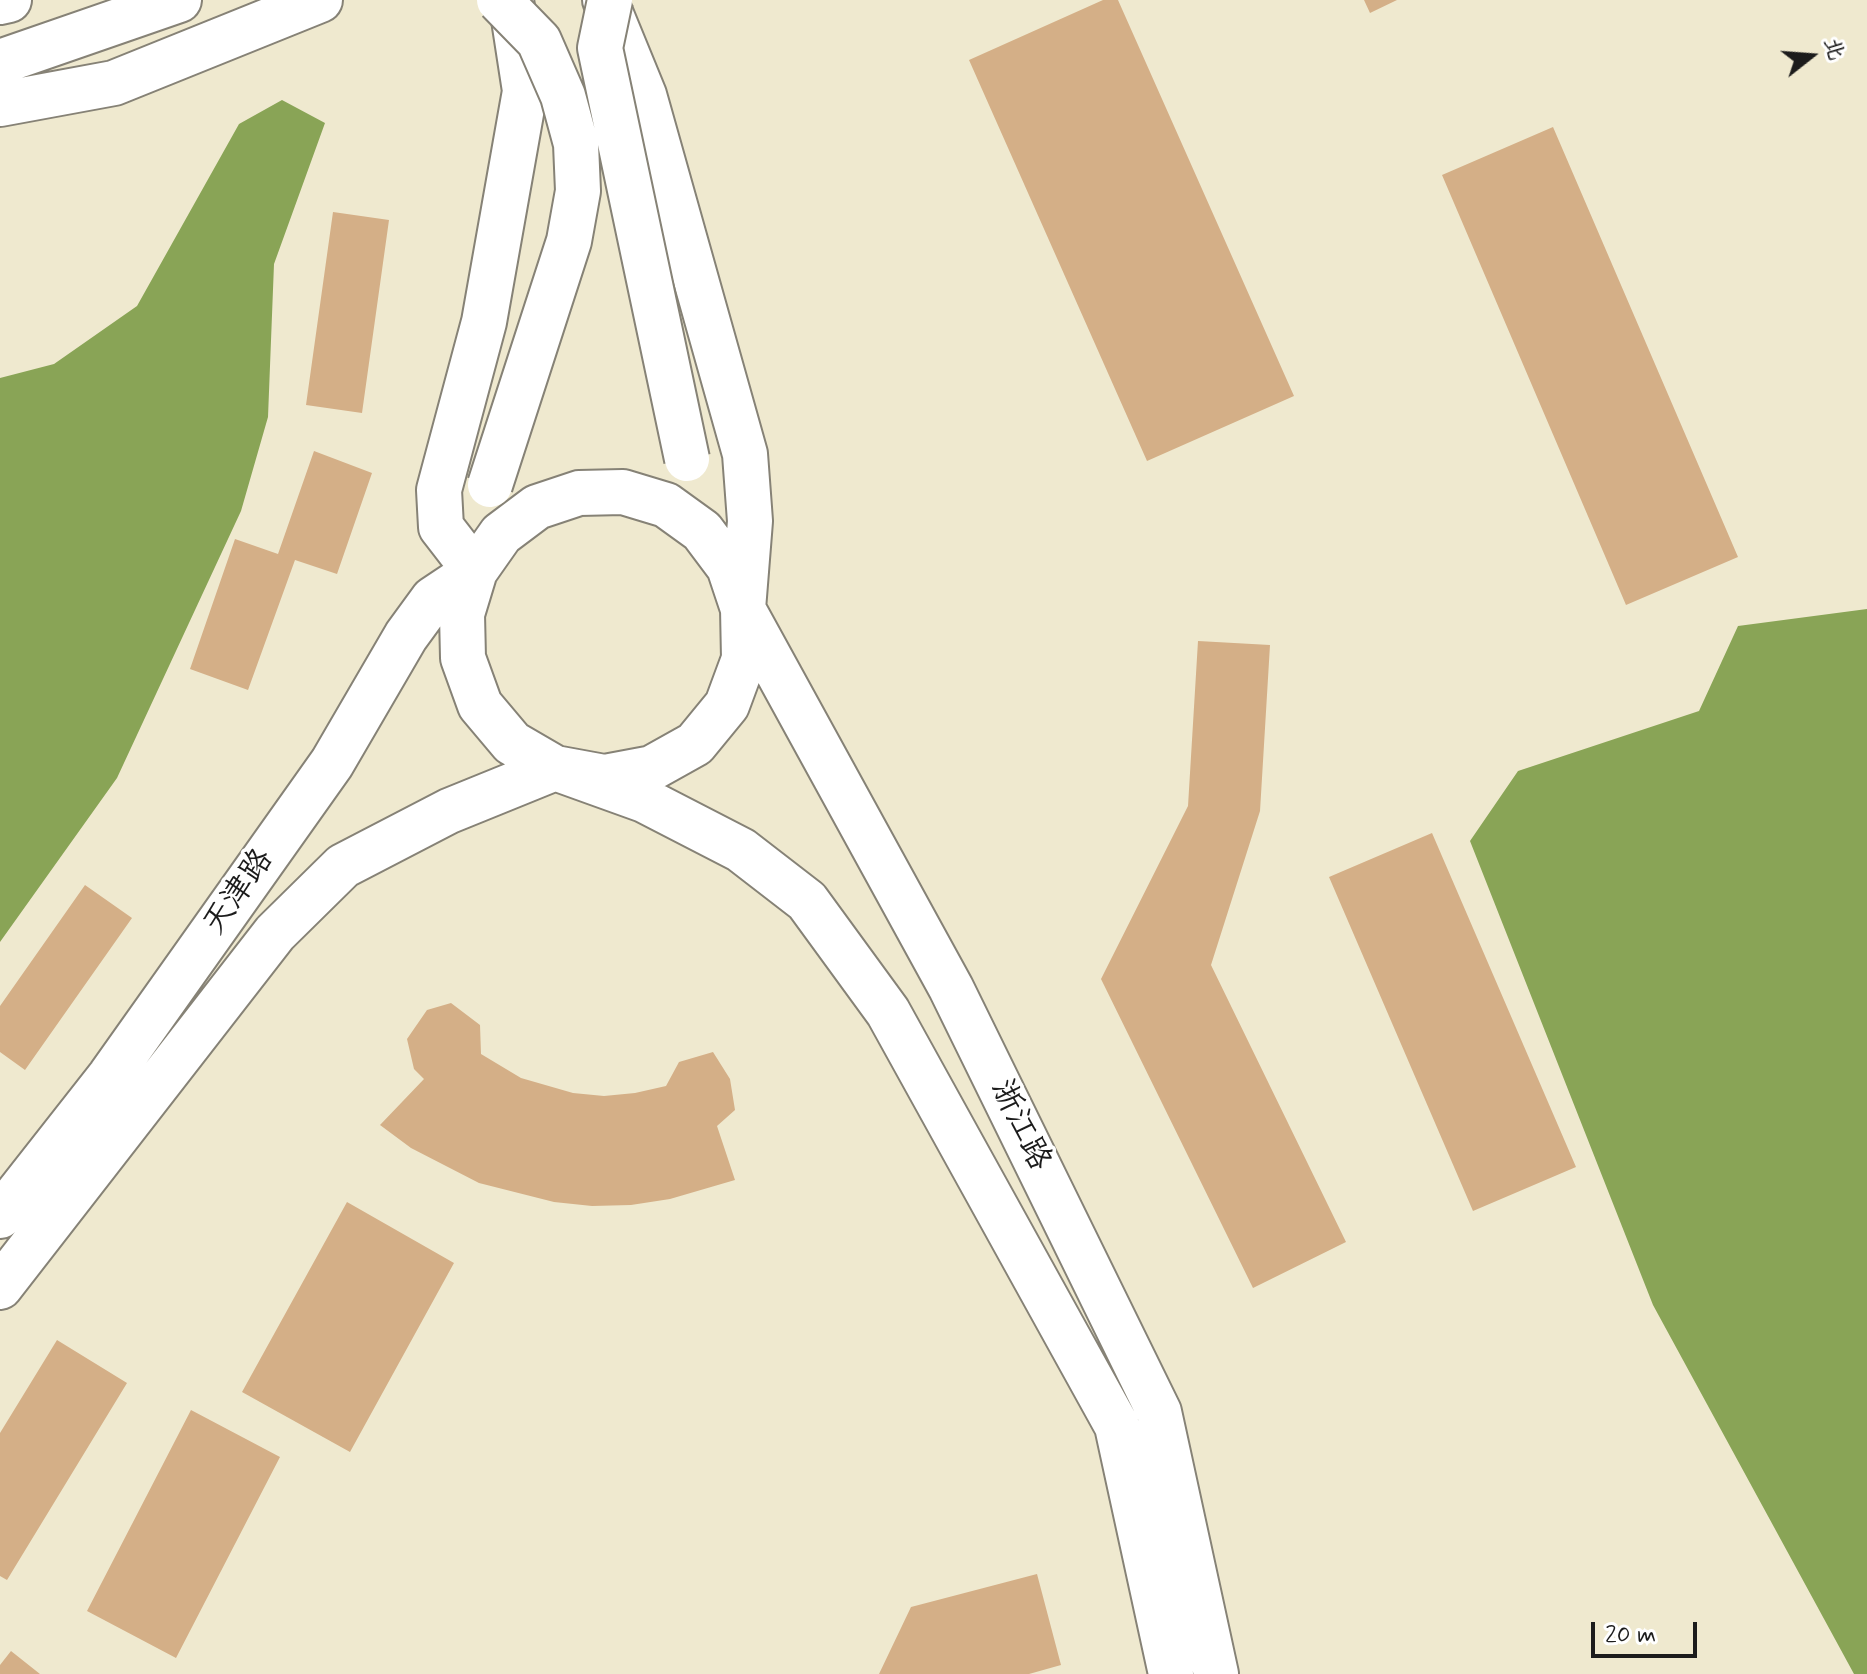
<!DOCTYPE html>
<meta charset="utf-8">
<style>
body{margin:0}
#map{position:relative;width:1867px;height:1674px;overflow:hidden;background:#efe9cf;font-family:Mynerve,"LXGW WenKai TC",sans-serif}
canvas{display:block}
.north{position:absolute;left:1771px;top:16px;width:80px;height:80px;-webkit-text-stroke:6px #fff;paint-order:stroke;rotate:73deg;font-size:22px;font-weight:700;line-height:32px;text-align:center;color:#1c1c1c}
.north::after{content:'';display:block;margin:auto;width:28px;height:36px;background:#1c1c1c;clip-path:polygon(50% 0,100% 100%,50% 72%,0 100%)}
.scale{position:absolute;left:1591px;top:1622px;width:106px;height:36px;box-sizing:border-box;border:4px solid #1c1c1c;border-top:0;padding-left:10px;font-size:24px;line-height:28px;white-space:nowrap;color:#1c1c1c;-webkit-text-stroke:6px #fff;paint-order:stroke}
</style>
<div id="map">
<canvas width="1867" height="1674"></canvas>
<div class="north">北</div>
<div class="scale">20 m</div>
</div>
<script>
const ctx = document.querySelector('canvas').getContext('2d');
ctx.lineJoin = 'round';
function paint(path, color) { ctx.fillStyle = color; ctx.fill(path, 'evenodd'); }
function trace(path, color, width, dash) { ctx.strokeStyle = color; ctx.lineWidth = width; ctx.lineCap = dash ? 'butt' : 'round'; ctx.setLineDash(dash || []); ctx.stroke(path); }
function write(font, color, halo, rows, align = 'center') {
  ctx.font = font + ' Mynerve,"LXGW WenKai TC",sans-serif'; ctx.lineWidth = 7; ctx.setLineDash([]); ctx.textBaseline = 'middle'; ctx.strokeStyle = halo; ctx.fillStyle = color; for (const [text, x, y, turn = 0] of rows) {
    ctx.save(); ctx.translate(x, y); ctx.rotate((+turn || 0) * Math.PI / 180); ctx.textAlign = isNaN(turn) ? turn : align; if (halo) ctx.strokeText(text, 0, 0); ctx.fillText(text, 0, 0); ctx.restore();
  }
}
const forest = new Path2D(`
 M282 100 325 123 274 264 268 417 241 511 117 778 0 942V378L54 364 137 306 239 124Z
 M1867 609V1674H1854L1653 1305 1470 841 1518 771 1699 711 1738 626Z`);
const building = new Path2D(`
 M1103 0H1118L1294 396 1147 461 969 60Z
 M1364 0H1397L1370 13Z
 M1553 127 1738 557 1626 605 1442 175Z
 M333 212 389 220 362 413 306 405Z
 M314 451 372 473 337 574 295 560 248 690 190 669 235 539 278 554Z
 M1198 641 1270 645 1260 811 1211 965 1346 1242 1253 1288 1101 979 1188 806Z
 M1432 833 1576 1167 1473 1211 1329 877Z
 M85 885 132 918 25 1070 0 1052V1006Z
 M451 1003 480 1025 481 1054 521 1078 573 1093 604 1096 635 1093 666 1086 679 1062 713 1052 730 1079 735 1110 717 1126 735 1180 670 1199 631 1205 592 1206 554 1202 479 1183 411 1148 380 1125 424 1079 414 1069 407 1039 427 1010Z
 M347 1202 454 1263 350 1452 242 1392Z
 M57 1340 127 1383 7 1580 0 1576V1433Z
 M191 1410 280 1457 176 1658 87 1611Z
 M1037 1574 1061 1665 1029 1674H879L911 1607Z
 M11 1651 40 1674H0V1665Z`);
const major = new Path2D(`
 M605 0 644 95 745 454 750 521 743 609 951 988 1159 1412 1216 1674
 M0 2 9 0
 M0 62 179 0
 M0 104 114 83 320 0
 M475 571 441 527 439 490 484 322 525 91 511 0
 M555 768 604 777 652 768 695 744 727 705 744 659 743 609 729 567 702 531 666 505 623 492 579 493 537 507 501 534 475 571 462 614 463 658 480 705 512 743 555 768 644 800 741 850 807 901 888 1012 1117 1426 1171 1674
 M0 1216 110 1076 332 763 406 636 433 599 475 571
 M0 1287 275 933 343 866 449 811 555 768`);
const majorBridge = new Path2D(`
 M610 0 600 48 687 459
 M490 485 569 241 578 191 576 144 563 96 539 41 499 0`);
const streetNames = [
 ["天津路",240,893,-55],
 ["浙江路",1019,1126,64]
];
paint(forest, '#89a456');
paint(building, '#d4af87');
trace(major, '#868276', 48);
trace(major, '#fff', 44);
trace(majorBridge, '#868276', 48, []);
trace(majorBridge, '#fff', 44);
write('32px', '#1c1c1c', '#fff', streetNames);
</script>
